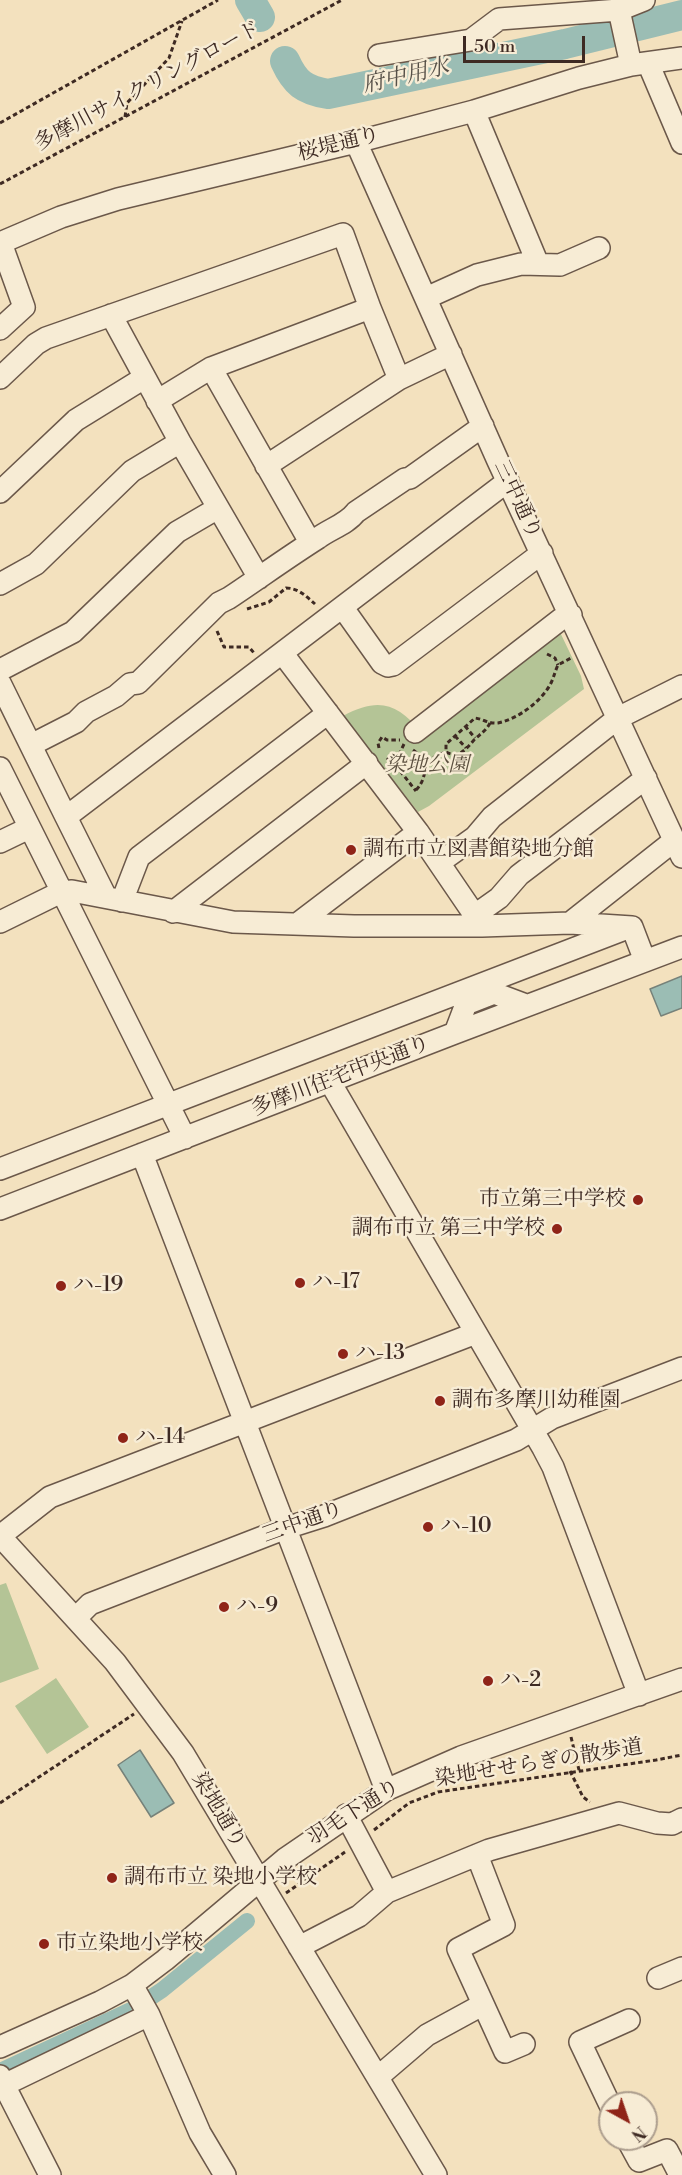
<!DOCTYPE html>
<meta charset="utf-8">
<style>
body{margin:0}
#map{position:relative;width:682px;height:2175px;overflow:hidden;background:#f3e1be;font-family:"Libre Bodoni",serif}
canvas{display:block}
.north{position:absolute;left:598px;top:2091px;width:60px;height:60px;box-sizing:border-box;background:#f7ecd5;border:2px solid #ad9e8e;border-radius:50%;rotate:140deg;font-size:16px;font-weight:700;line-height:24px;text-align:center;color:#3e2a23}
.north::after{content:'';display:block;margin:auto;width:21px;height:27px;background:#8f2418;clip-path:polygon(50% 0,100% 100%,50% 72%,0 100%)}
.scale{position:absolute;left:463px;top:36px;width:122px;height:27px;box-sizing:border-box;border:3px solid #3e2a23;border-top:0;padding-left:8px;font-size:18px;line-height:21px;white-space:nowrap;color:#3e2a23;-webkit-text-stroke:4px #f7ecd5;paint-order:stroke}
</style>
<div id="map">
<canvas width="682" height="2175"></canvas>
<div class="north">N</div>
<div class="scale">50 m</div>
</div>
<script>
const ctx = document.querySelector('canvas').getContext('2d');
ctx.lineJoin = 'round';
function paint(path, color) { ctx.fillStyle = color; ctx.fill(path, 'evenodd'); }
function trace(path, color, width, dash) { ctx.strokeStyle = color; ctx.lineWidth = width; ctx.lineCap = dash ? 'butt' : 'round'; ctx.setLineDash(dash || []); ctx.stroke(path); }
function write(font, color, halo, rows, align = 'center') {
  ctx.font = font + ' "Libre Bodoni","Noto Serif JP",serif'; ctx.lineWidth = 5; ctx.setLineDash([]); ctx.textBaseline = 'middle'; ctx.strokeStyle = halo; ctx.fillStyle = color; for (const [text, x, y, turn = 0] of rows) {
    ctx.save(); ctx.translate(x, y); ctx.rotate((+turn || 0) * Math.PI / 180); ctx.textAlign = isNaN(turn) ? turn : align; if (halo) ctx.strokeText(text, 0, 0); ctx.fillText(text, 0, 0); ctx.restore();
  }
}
const green = new Path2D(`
 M558 628 581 676 584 689 429 806 418 812 343 716C379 697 397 703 422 733Z
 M6 1583 39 1669 0 1683V1585Z
 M56 1678 89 1727 47 1754 15 1706Z`);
const water = new Path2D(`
 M682 976V1008L661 1016 650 989Z
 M140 1750 174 1803 151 1817 118 1765Z`);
const canal = new Path2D(`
 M0 2071 135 2008 162 1990 247 1921`);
const river = new Path2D(`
 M250 0 260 17
 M285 61C295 83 304 90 328 94L565 44 682 15`);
const path = new Path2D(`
 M125 117 127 103 169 58 182 21
 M0 123 218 0
 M0 184 342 0
 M247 609 269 602 286 588C298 588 306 596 315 604
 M217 631 224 647H249L254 653
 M547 654 555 658 558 665
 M490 723C486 731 480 734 474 740 466 749 459 759 446 752V744L475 718C483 719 489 724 498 723 518 719 542 701 551 683 554 677 555 671 558 665L571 658
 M465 726 475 738
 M455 736 466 748
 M404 744 396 761 397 767 416 791
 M379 748 378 743 382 737 387 740H400
 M413 750 429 762
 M387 758 397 767
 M416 790C431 775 417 761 446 752
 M571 1737 579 1770
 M570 1771 583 1797 590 1802
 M0 1803 134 1714
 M374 1830 409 1803 438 1792 656 1760 682 1755
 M286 1893 345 1852`);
const minor = new Path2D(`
 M619 10 631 65
 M379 55 471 40 499 19 619 10 644 0
 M648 63 682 143
 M474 111 538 264
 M356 142 498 461 682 857
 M0 243 61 217 118 199 356 142 474 111 579 78 631 65 682 58
 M426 298 477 275 521 264 560 265 599 248
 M111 315 180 442 259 578
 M0 329 24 307 1 243
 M211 368 310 542
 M0 378 36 344 46 338 343 234 370 308
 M157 401 211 368 370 308 399 379
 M266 466 399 379 451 354
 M0 492 76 420 144 378
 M0 584 36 564 132 471 180 442
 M343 608 382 663 388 666 393 665 542 553
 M283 654 418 832 482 926
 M0 670 73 632 177 532 218 508
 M0 683 66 817
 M415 732 561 619 571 615
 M31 745 76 722 86 712 116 696 130 684 138 683 219 603 229 598C259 578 288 557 318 538 330 529 347 524 356 512L405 479 410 478 483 426
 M0 768 185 1138
 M0 842 29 828
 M440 862 475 837 492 817 618 718 682 686
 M106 897 66 817 508 481
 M122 901 139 857 328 713
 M173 912 367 763
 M475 915 499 898 519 875 646 778
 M0 922 61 892 72 891 233 922 354 926H482L570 923 632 927 645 961
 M570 923 675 840
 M297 924 418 832
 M455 1033 466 1004 494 993 526 1005
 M330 1082 543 1448 553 1467 639 1695
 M142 1154 386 1790
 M0 1169 625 929
 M0 1209 455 1033 682 947
 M0 1536 115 1662 183 1753 436 2175
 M0 1536 50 1497 476 1333
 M76 1618 90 1604 286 1528 324 1516 516 1440 552 1418 682 1368
 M346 1815 387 1892
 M477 1855 504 1925 458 1949 505 2052 524 2044
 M299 1947 359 1916 387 1892 489 1850 619 1813 657 1823 672 1824 682 1819
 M658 1978 682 1968
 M149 2015 200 2133 225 2175
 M0 2047 100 2002 132 1985 165 1960 285 1859 386 1790 461 1757 682 1679
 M0 2076 4 2085 149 2015 132 1985
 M378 2077 427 2035 482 2005
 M4 2085 50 2175
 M610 2105 580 2042 629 2020
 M627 2139 639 2161 667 2150 680 2175`);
const markers = [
 [351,850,6,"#8f2418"],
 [638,1200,6,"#8f2418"],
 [557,1229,6,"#8f2418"],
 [300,1283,6,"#8f2418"],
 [61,1286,6,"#8f2418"],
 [343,1354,6,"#8f2418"],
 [440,1401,6,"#8f2418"],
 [123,1438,6,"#8f2418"],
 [428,1527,6,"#8f2418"],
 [224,1607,6,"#8f2418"],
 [488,1681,6,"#8f2418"],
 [112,1878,6,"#8f2418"],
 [44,1944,6,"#8f2418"]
];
const streetNames = [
 ["多摩川サイクリングロード",148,87,-28],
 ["桜堤通り",339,145,-14],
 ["三中通り",517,500,65],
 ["多摩川住宅中央通り",341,1077,-21],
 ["三中通り",303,1523,-20],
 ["染地せせらぎの散歩道",539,1764,-9],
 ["染地通り",218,1811,59],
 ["羽毛下通り",354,1813,-32]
];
const parkNames = [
 ["染地公園",427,766]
];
const poiNames = [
 ["調布市立図書館染地分館",363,850],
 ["市立第三中学校",626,1200,"right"],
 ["調布市立 第三中学校",545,1229,"right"],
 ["ハ-17",312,1283],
 ["ハ-19",73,1286],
 ["ハ-13",355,1354],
 ["調布多摩川幼稚園",452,1401],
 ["ハ-14",135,1438],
 ["ハ-10",440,1527],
 ["ハ-9",236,1607],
 ["ハ-2",500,1681],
 ["調布市立 染地小学校",124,1878],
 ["市立染地小学校",56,1944]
];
const waterNames = [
 ["府中用水",406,77,-13]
];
paint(green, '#b4c496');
paint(water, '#9bbdb4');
trace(water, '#76827a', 1.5);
trace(canal, '#9bbdb4', 16);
trace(river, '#9bbdb4', 30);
trace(minor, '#6b584a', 24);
trace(path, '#3e2a23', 3, [4.5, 3]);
trace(minor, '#f7ecd5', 21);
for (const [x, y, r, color] of markers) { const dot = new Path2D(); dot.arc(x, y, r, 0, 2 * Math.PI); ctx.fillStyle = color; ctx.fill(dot); trace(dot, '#f7ecd5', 2); }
write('21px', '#3e2a23', '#f7ecd5', streetNames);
write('italic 21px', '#5c5040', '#f7ecd5', parkNames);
write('21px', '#3e2a23', '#f7ecd5', poiNames, 'left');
write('italic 22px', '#554f47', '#f7ecd5', waterNames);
</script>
